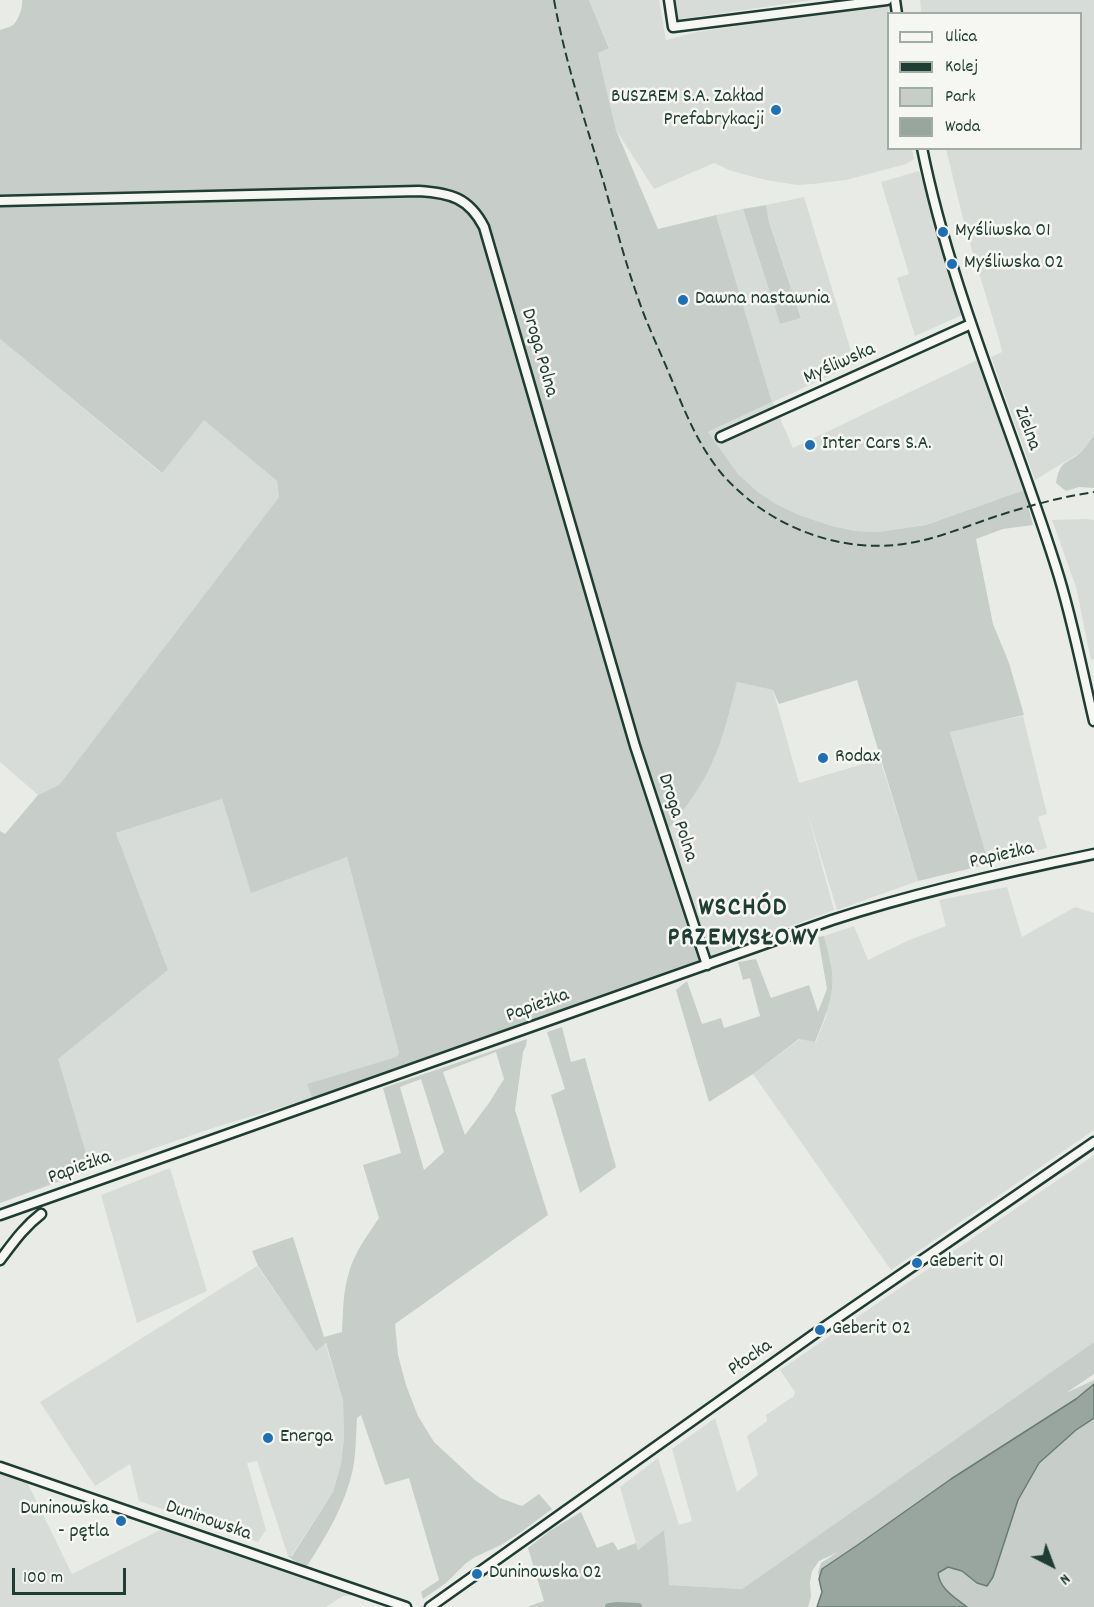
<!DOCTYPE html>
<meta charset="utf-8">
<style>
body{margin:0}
#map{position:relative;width:1094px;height:1607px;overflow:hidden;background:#e9ebe7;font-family:Dekko,sans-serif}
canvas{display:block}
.legend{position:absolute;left:887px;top:12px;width:195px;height:138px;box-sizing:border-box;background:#f6f6f2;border:2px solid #a0aca6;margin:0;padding:8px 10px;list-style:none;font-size:18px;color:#1f3d34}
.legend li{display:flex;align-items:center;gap:12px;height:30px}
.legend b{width:30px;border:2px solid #a0aca6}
.north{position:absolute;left:1022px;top:1535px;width:60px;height:60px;-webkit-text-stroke:4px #f6f6f2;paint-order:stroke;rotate:138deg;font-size:16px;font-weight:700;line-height:24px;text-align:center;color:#1f3d34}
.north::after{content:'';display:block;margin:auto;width:21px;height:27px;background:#1f3d34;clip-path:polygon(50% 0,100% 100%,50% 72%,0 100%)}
.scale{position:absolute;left:12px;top:1568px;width:114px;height:27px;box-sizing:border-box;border:3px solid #1f3d34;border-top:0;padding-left:8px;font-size:18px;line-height:21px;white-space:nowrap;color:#1f3d34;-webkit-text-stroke:4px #f6f6f2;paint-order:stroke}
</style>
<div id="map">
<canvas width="1094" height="1607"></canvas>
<ul class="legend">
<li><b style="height:8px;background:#f6f6f2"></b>Ulica</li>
<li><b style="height:8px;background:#1f3d34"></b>Kolej</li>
<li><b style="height:16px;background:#c7cec9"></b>Park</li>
<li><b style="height:16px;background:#99a6a0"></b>Woda</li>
</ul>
<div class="north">N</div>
<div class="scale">100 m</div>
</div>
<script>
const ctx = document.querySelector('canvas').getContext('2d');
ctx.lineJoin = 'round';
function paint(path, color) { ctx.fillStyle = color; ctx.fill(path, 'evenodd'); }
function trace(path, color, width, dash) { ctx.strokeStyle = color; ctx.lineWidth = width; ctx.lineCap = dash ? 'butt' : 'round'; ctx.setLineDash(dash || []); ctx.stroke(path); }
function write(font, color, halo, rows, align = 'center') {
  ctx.font = font + ' Dekko,sans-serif'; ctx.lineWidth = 5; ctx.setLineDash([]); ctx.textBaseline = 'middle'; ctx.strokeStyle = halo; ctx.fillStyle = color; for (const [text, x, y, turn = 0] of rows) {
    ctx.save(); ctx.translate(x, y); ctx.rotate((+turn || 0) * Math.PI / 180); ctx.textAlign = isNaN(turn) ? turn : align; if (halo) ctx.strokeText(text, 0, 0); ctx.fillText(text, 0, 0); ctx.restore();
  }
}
const built = new Path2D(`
 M589 0H659L666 40 697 32 887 4 889 13 888 148 912 149 914 159 906 164 846 180 813 184 797 185 766 180 746 175 729 170 714 163 654 189 616 130 598 52 609 47Z
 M672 0H813L675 20Z
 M920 0H1094V435L1081 452 1035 480 991 357 1002 352 999 339 965 227 946 149 1080 148V14L921 13Z
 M919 171 962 315 915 336 897 278 909 274 881 182Z
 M804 197 855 364 773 402 793 448 977 360 1024 490 926 525 878 532 856 531 832 526 799 515 776 504 758 492 736 472 708 432 772 402 716 215 743 209 780 324 801 317 769 222 766 205Z
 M0 339 161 473 204 419 277 481 279 497 59 785 38 795 0 762Z
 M1086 519 1094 520V659L1091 660 1076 587 1052 520Z
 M737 682 773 690 799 783 880 759 918 881 837 910 807 811 834 910 710 956 668 829 692 798 712 763 726 725Z
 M1023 716 1047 814 1038 817 1047 848 989 864 950 731Z
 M222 799 251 892 347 857 399 1053 396 1057 308 1084 312 1098 213 1128 91 1170 57 1059 168 970 116 833Z
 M1007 887 1022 937 1075 907 1094 913V1130L891 1270 753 1074 800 1039 816 1042 826 1017 831 964 824 936 854 926 868 960 907 941 946 926 939 900Z
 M1094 1155V1342L742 1589 668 1585V1566L664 1531 638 1550 620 1487 658 1458 679 1525 692 1521 672 1449 715 1418 737 1492 758 1475 747 1436 767 1421 766 1415 794 1396 795 1392 780 1370Z
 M170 1168 207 1291 137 1323 101 1195Z
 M257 1266 316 1350 325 1343 343 1401 344 1438 341 1464 333 1492 291 1556H288L257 1461 247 1463 266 1530 258 1542 139 1501 130 1464 95 1486 40 1402Z
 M0 1470 25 1478 72 1574 162 1529 354 1595 343 1596 326 1607H0Z`);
const green = new Path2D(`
 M22 0H589L609 48 598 53 616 130 658 229 716 215 772 402 708 432 738 474 758 492 776 504 799 515 832 526 856 531 878 532 926 525 1024 490 1033 525 1003 529 976 539 993 624 1009 663 1024 715 950 732 989 864 918 881 857 680 779 704 773 690 737 682C730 710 724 737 712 763 701 787 685 809 668 829L710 956 312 1098 307 1084 396 1057 399 1053 347 857 251 893 222 799 116 833 168 970 58 1059 91 1170 0 1203V831L5 834 38 795 59 785 279 497 277 481 204 420 162 473 0 339V30C5 28 11 27 14 24 19 19 23 6 22 0Z
 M766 205 769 222 801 318 780 324 743 209Z
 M1094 435V488L1079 487 1066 491 1056 483C1060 458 1068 465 1082 451 1086 446 1090 440 1094 435Z
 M824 936C828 952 834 970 832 988 830 1006 822 1025 815 1042L799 1039 753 1074 709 1102 676 990 687 981 702 1024 721 1018 724 1028 760 1016 750 978 743 980 738 962 756 959 771 998 809 985 818 1012 827 989 818 937Z
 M562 1027 571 1062 585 1058 616 1167 580 1193 551 1095 565 1089 547 1032Z
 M527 1039 526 1046 523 1052 515 1110 548 1215 395 1324 398 1355 406 1385 418 1416 434 1442 475 1480 500 1498 522 1506 539 1494 552 1509 521 1532 501 1545 475 1557 465 1564 446 1583 423 1599 421 1592 439 1580 409 1478 385 1485 361 1415 357 1418C356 1435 356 1453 353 1469 345 1505 327 1535 307 1566L296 1562 288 1556H292L333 1492 341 1464 344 1438 343 1401 326 1343 316 1351 258 1266 252 1251 293 1237 324 1337 342 1332C343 1313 343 1294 348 1276 353 1254 367 1236 379 1218L363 1165 401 1153 383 1088ZM496 1052 504 1079 489 1103 465 1135 443 1072ZM421 1079 444 1152 424 1170 400 1087Z
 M1094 1342V1374L1066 1393 1094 1380V1607H817L822 1592 818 1572 821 1563 838 1552 819 1561 812 1571 810 1582 811 1597 808 1607H527L544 1601 528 1548 551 1530 581 1512 597 1548 613 1542 618 1550 636 1543 638 1550 664 1530 668 1566 669 1585 742 1589Z`);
const water = new Path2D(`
 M1094 1384V1418L1076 1430 1039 1463 1018 1500 993 1577 987 1586 977 1583 962 1571 948 1567 938 1573C940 1589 954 1597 967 1607H817L822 1592 819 1579 822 1569 859 1544 951 1479 1076 1399Z`);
const canal = new Path2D(`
 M609 1607 618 1606 638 1607`);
const minor = new Path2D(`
 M669 0 673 27 887 0
 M895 0 897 14
 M922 148C951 292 1012 427 1056 567 1072 617 1082 670 1094 721
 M0 201 419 191C451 193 469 198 484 227L635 746 707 965
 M721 437 971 324
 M0 1215 832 920C918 892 1006 872 1094 854
 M0 1260C13 1243 24 1227 41 1214
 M0 1467 406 1607
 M430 1607 820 1330 1094 1142`);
const rail = new Path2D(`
 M554 0C565 61 585 121 603 180 614 219 624 259 638 298 647 325 660 351 671 378 685 412 698 445 722 474 757 514 807 540 860 545 913 550 949 532 997 516 1028 506 1061 497 1094 492`);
const markers = [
 [776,110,6,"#1f6fb2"],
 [943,232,6,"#1f6fb2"],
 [952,264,6,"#1f6fb2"],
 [683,300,6,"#1f6fb2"],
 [810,445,6,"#1f6fb2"],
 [823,758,6,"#1f6fb2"],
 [917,1263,6,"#1f6fb2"],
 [820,1330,6,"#1f6fb2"],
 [268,1438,6,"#1f6fb2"],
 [121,1521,6,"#1f6fb2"],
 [477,1574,6,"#1f6fb2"]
];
const poiNames = [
 ["BUSZREM S.A. Zakład",764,98,"right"],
 ["Prefabrykacji",764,121,"right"],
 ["Myśliwska 01",955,232],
 ["Myśliwska 02",964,264],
 ["Dawna nastawnia",695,300],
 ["Inter Cars S.A.",822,445],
 ["Rodax",835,758],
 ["Geberit 01",929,1263],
 ["Geberit 02",832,1330],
 ["Energa",280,1438],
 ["Duninowska",109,1510,"right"],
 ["- pętla",109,1533,"right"],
 ["Duninowska 02",489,1574]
];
const streetNames = [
 ["Droga Polna",538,353,74],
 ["Myśliwska",840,365,-24],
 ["Zielna",1026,429,70],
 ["Droga Polna",676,818,72],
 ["Papieżka",1002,857,-13],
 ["Papieżka",538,1007,-20],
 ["Papieżka",80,1169,-20],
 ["Płocka",751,1359,-35],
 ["Duninowska",208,1522,19]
];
const districtNames = [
 ["WSCHÓD",743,910],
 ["PRZEMYSŁOWY",743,940]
];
paint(built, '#d8dcd8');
paint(green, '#c7cec9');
paint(water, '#99a6a0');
trace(water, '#687c75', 1.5);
trace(canal, '#99a6a0', 8);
trace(minor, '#1f3d34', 13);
trace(minor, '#f6f6f2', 8);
trace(rail, '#1f3d34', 2, [9, 4.5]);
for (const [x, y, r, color] of markers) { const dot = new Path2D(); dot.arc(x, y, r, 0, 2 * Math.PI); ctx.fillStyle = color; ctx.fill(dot); trace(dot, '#f6f6f2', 2); }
write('20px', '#1f3d34', '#f6f6f2', poiNames, 'left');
write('20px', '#1f3d34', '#f6f6f2', streetNames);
ctx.letterSpacing = '1.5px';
write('bold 26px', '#1f3d34', '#f6f6f2', districtNames);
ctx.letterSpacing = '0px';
</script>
